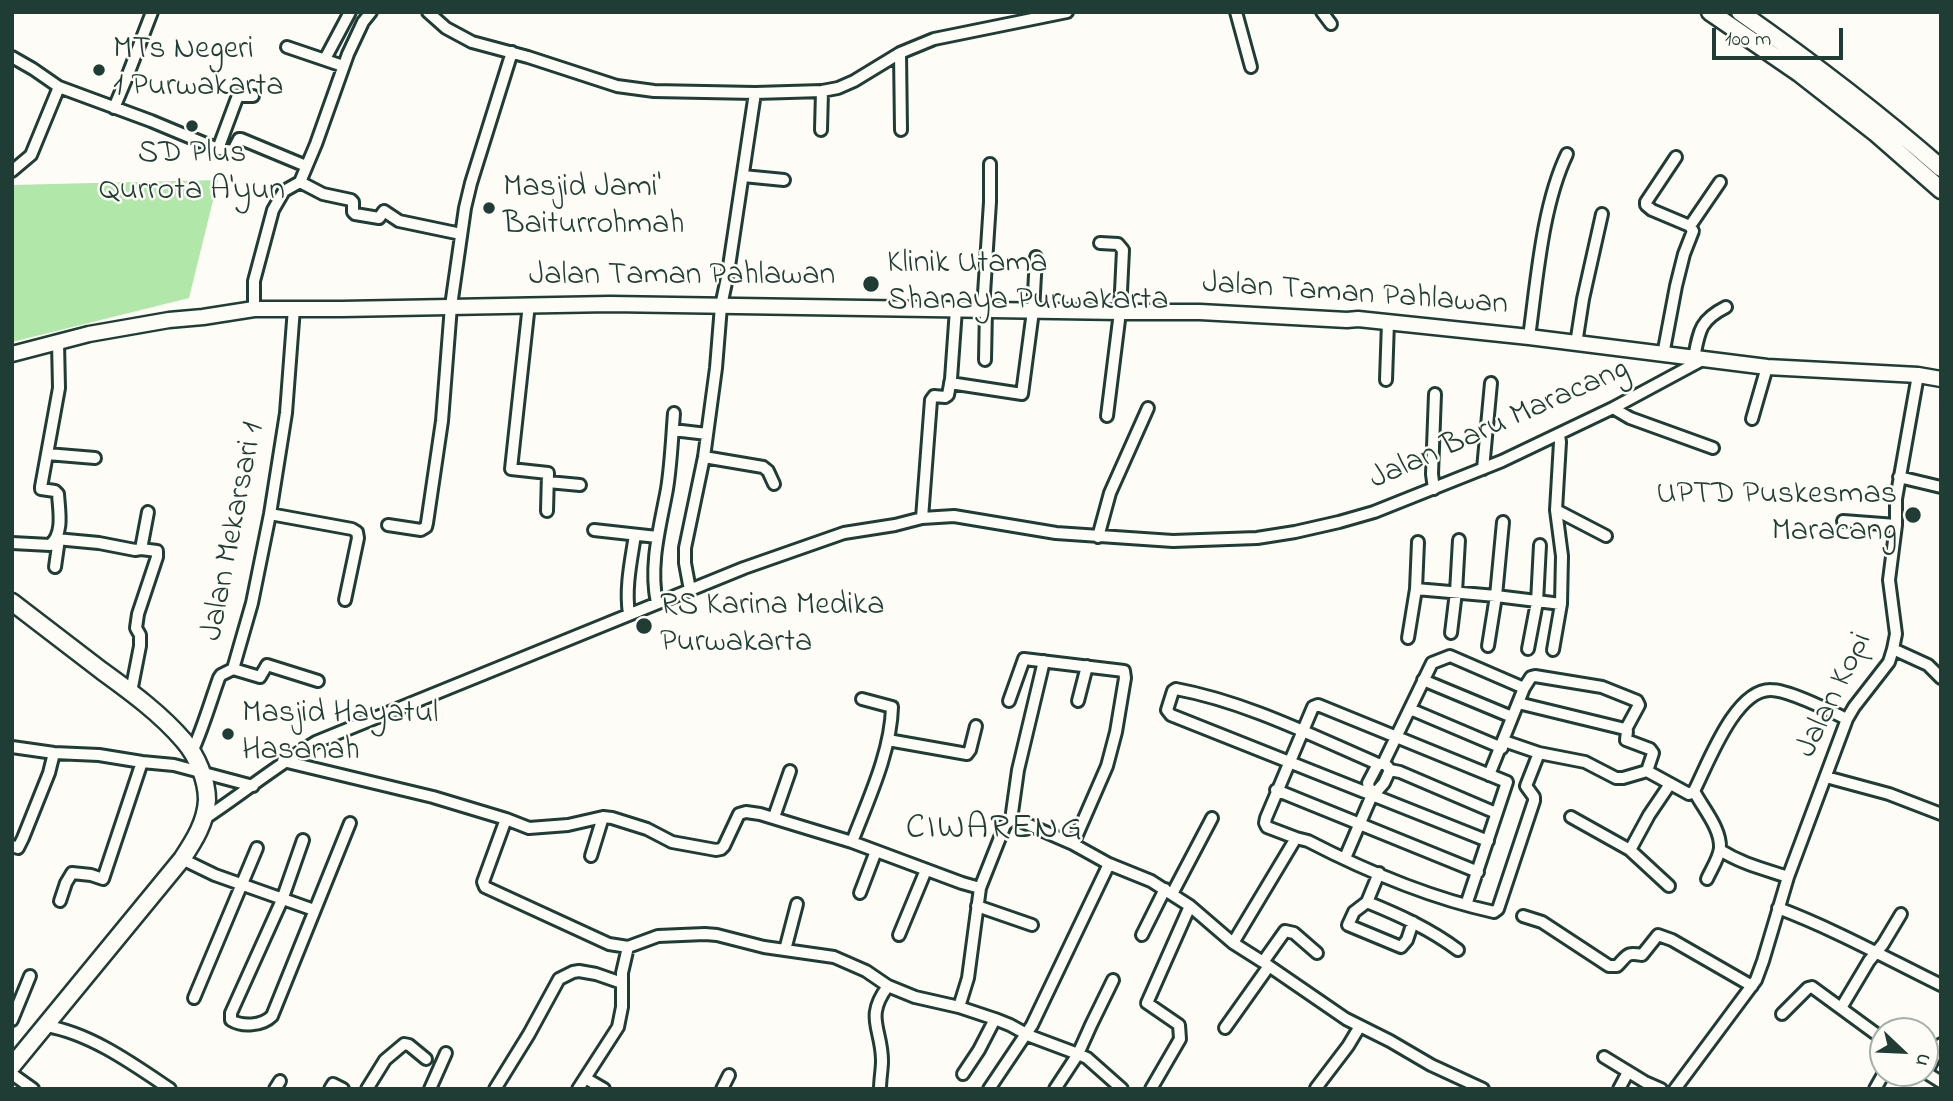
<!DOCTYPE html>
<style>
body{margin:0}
#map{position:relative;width:1953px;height:1101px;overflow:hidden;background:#fdfcf7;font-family:"Indie Flower",sans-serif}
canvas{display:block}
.frame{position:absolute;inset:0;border:14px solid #1f3d34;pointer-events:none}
.north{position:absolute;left:1869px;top:1017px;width:70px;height:70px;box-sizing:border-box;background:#fdfcf7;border:2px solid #a4b0a9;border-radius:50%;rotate:113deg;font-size:19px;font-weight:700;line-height:28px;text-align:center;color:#1f3d34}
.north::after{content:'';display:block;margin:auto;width:24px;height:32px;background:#1f3d34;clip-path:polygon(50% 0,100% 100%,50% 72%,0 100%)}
.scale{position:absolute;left:1712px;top:28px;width:131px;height:32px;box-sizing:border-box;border:4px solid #1f3d34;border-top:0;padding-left:9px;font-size:21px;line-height:24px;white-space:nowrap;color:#1f3d34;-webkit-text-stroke:5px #fdfcf7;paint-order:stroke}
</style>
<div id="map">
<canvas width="1953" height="1101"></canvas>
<div class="frame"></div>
<div class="north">U</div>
<div class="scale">100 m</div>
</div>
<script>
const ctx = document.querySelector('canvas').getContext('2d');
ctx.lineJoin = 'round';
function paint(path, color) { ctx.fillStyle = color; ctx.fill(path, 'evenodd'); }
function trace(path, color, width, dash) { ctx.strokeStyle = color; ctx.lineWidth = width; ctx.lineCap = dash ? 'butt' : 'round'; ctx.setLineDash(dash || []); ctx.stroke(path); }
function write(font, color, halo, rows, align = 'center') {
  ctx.font = font + ' "Indie Flower",sans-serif'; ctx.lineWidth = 5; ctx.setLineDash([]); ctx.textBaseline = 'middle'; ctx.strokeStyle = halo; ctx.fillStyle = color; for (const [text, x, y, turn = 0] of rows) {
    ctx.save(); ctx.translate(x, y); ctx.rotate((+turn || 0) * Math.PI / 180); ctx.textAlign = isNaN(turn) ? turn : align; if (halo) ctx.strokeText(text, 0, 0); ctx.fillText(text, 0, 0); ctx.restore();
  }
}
const green = new Path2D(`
 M218 180 189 298 12 342V185Z`);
const minor = new Path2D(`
 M428 12 446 28 472 42 528 57 617 86 654 91 755 93 822 91 838 88 854 81 900 53 934 39 1067 12
 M1236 12 1251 67
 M1322 12 1331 24
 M287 47 343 66
 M900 53 901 130
 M12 57 33 69 59 87 151 121 218 149 233 151 239 139H241L306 166
 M325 59 350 12
 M114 108 127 77 152 12
 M821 130 822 91
 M218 149 237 98 239 96H253
 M12 171 31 155 59 87
 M743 176 784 180
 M300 182 323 194 351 200 353 202V212L355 214 379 218 384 211 399 221 461 234
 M1690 226 1720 182
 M1100 243 1118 244 1123 250 1120 312 1107 416
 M529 304 511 469 548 473 547 511
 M254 309V281L273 210 284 191 300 182 316 144 348 54 363 22 371 12
 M983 309 990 202V164
 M1529 337C1537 280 1542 206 1567 154
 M58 342 59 388 47 454 95 458
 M1576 344 1583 299 1602 214
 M1663 355 1676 286 1684 254 1693 231 1690 226 1652 210 1646 205V202L1676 157
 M1694 358C1699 331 1700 320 1726 307
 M985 360 986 309
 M1386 380 1388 322
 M950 383 1022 394 1033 311 1036 257
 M1613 408 1630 418 1713 448
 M1752 419 1767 367
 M673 430 707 434
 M704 457 763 467 768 471 774 484
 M1483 469 1491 383
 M1899 477 1941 487
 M548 482 580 485
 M1434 489 1432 474 1435 394
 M1556 510 1606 536
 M270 514 352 529 357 532 358 538 345 600
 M922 518 931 400 934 396 945 397 948 395 951 379 956 309
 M1843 521 1896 525
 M388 525 421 530 426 527 427 523 442 421 451 306 465 208 471 183 512 52
 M594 530 657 537
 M1098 537 1110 493 1148 408
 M56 539 99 543 135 550 141 549
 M12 543 50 545C64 534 59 510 58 494L55 491 41 489V487L47 454
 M55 567 59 539
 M1416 589 1496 596 1561 604
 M690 590 685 563V548L704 457 716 368 721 306 728 273 755 93
 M657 603C649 565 660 527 667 489 671 464 672 438 674 413
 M629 614C625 588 631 561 635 535
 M1451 633 1456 592 1459 540
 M1408 638 1416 589 1418 542
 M1488 646 1496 596 1503 522
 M1528 649 1537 602 1540 545
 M1893 649 1928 665 1941 678
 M1553 650 1561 604 1562 556 1556 510 1560 442 1559 434
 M233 669 260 677 267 665 318 681
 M1423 680 1512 717
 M131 692 140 646V635L136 628 138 614 157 557V551L141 549 148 512
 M1009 701 1024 659 1124 671 1125 678 1116 732 1107 766 1073 844
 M1078 701 1087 666
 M1518 703 1625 729 1627 731 1626 740 1650 749 1653 753 1647 771
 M1410 709 1502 748
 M888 740 967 754 970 750 976 726
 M1504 741 1539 753 1585 762 1616 778H1623L1647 771 1689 794 1694 791
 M12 747 54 753 99 755 142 762 174 765 253 786
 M192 752C203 728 210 703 219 678L221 675 233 669 252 603 270 514 286 413 294 308
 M283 761 433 797 506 819 529 828 568 825 603 817 612 818 647 829 672 842 716 850 721 849 724 846 739 814 746 812 760 814 852 842 962 883 980 888 1005 825 1011 820 1020 821 1073 844 1109 864 1151 881 1190 906 1233 943 1263 962 1346 1019 1390 1041 1431 1065 1483 1089
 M1378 764C1313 736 1246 702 1176 689L1173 691 1167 710 1171 715 1488 841
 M1390 770 1400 772 1496 813
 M1489 775 1524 688 1531 677 1535 676 1602 687 1637 701 1639 705 1626 729
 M1826 777 1889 794 1941 814
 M1276 790 1478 872
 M1372 791H1377L1384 783 1390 770 1387 766
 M1694 791C1708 764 1735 689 1771 690 1789 690 1830 711 1847 719
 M1694 791C1702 807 1721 828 1720 848 1719 858 1711 870 1707 879
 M774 817 790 771
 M1571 817 1630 850
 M204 819C242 794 277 765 316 742L744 568 844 533 895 525 922 518 954 516 1056 533 1173 541 1257 538 1295 532 1339 522 1374 512 1502 461 1613 408 1704 359
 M506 819 483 882 485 887 609 944 628 947 658 936 705 934 717 935 764 947 834 957 866 971 888 986 915 997 959 1007 995 1019 1010 1025 1030 1036 1078 1054 1087 1058 1122 1089
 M1011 820 1018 770 1044 661
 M303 840 282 900 231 1013V1020C242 1027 262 1026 272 1016L350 823
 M852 842C868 800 891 752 892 707L862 699
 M12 846 18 848 23 838 49 773 54 753
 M1720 850C1742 864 1764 869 1788 877
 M591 856 603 817
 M1345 858 1372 795V791L1369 788 1368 783 1378 764H1383L1432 663 1450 656 1524 688
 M182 859 215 875 314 910
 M1379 873 1367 902 1354 912 1348 925 1401 947 1407 940 1413 922
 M1669 886 1630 850 1649 815 1670 784
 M860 893 876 851
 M1172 894 1212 818
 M60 901 66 883 72 873 91 875 103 879 142 762
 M1367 902C1399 915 1430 929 1458 950
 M1466 905 1507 782 1318 705 1313 707 1266 818 1265 823 1267 827 1296 838 1308 841C1366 871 1430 898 1494 912L1498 909 1534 801V797L1526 786 1539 753
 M977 906 1032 925
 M1778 908C1834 929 1888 959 1941 985
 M1523 916 1542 922 1609 966H1617C1628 955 1626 952 1642 955L1658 935 1672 940 1752 986
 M899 935 926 870
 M1142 935 1165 889
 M1233 943 1296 838
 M785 950 797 904
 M1263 962 1285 931 1294 933 1317 953
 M194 998 257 848
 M959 1007 968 978 980 888
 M1841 1008 1869 961 1883 944 1901 914
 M1782 1014 1808 988 1812 987 1883 1039
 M12 1020 30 976
 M46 1026C90 1033 133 1064 170 1089
 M1225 1028 1269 966
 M1604 1057 1645 1082 1661 1089
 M1925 1072 1941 1082
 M1926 1073 1941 1044
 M12 1074 33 1089
 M963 1074 979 1050 995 1019
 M585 1078 604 1089
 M1316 1088 1348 1046 1360 1026
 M275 1089 280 1081
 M330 1089 333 1084 343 1089
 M367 1089 385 1060 404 1044 409 1045 426 1059
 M430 1089 446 1053
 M495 1089 529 1034 559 979 573 972 579 971 596 974 622 983
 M578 1089 618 1027 622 1007V973L628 947
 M722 1089 729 1075
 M880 1089C880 1079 882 1070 882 1061 882 1028 864 1018 888 986
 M989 1089 1032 1025 1109 864
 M1055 1089 1078 1054 1091 1025 1113 980
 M1151 1089 1180 1039 1179 1025 1147 1003 1190 906
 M1619 1089 1628 1072
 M1675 1089 1756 980 1763 961 1788 877 1847 719 1854 707 1889 662 1893 649 1896 634 1889 580 1896 525V499L1918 375
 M1875 1089 1884 1073`);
const major = new Path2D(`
 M12 354 89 334 169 320 203 317 254 309H342L610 304 1120 312H1200L1347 320 1358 319 1529 337 1767 367 1918 375 1941 379`);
const highway = new Path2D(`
 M1710 12 1799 73 1877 134 1941 190
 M1740 12C1810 61 1877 112 1941 168
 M12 602C42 625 72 648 102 671 131 692 161 714 184 741 197 756 207 780 207 800 206 822 194 841 182 859L12 1066`);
const markers = [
 [99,70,7,"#1f3d34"],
 [192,126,7,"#1f3d34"],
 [489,208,7,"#1f3d34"],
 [871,284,9,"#1f3d34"],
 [1913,515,9,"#1f3d34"],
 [644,626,9,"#1f3d34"],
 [228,734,7,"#1f3d34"]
];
const poiNames = [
 ["MTs Negeri",113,52],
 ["1 Purwakarta",113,89],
 ["SD Plus",192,156,"center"],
 ["Qurrota A'yun",192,193,"center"],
 ["Masjid Jami'",503,190],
 ["Baiturrohmah",503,227],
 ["Klinik Utama",887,266],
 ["Shanaya Purwakarta",887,303],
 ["UPTD Puskesmas",1897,497,"right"],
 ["Maracang",1897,534,"right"],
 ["RS Karina Medika",660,608],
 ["Purwakarta",660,645],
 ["Masjid Hayatul",242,716],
 ["Hasanah",242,753]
];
const streetNames = [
 ["Jalan Taman Pahlawan",682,278],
 ["Jalan Taman Pahlawan",1355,296,4],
 ["Jalan Baru Maracang",1500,426,-24],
 ["Jalan Mekarsari 1",235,532,-79],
 ["Jalan Kopi",1836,696,-64]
];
const quarterNames = [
 ["CIWARENG",995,831]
];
paint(green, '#b1e7a9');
trace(minor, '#1f3d34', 16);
trace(major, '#1f3d34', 19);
trace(highway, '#1f3d34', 21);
trace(minor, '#fdfcf7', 10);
trace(major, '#fdfcf7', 14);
trace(highway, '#fdfcf7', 16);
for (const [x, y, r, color] of markers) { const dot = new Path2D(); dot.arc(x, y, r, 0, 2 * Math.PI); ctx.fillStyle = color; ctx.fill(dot); trace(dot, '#fdfcf7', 2.5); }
write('32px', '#1f3d34', '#fdfcf7', poiNames, 'left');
write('32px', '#1f3d34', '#fdfcf7', streetNames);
ctx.letterSpacing = '2px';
write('35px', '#1f3d34', '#fdfcf7', quarterNames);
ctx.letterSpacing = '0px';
</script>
